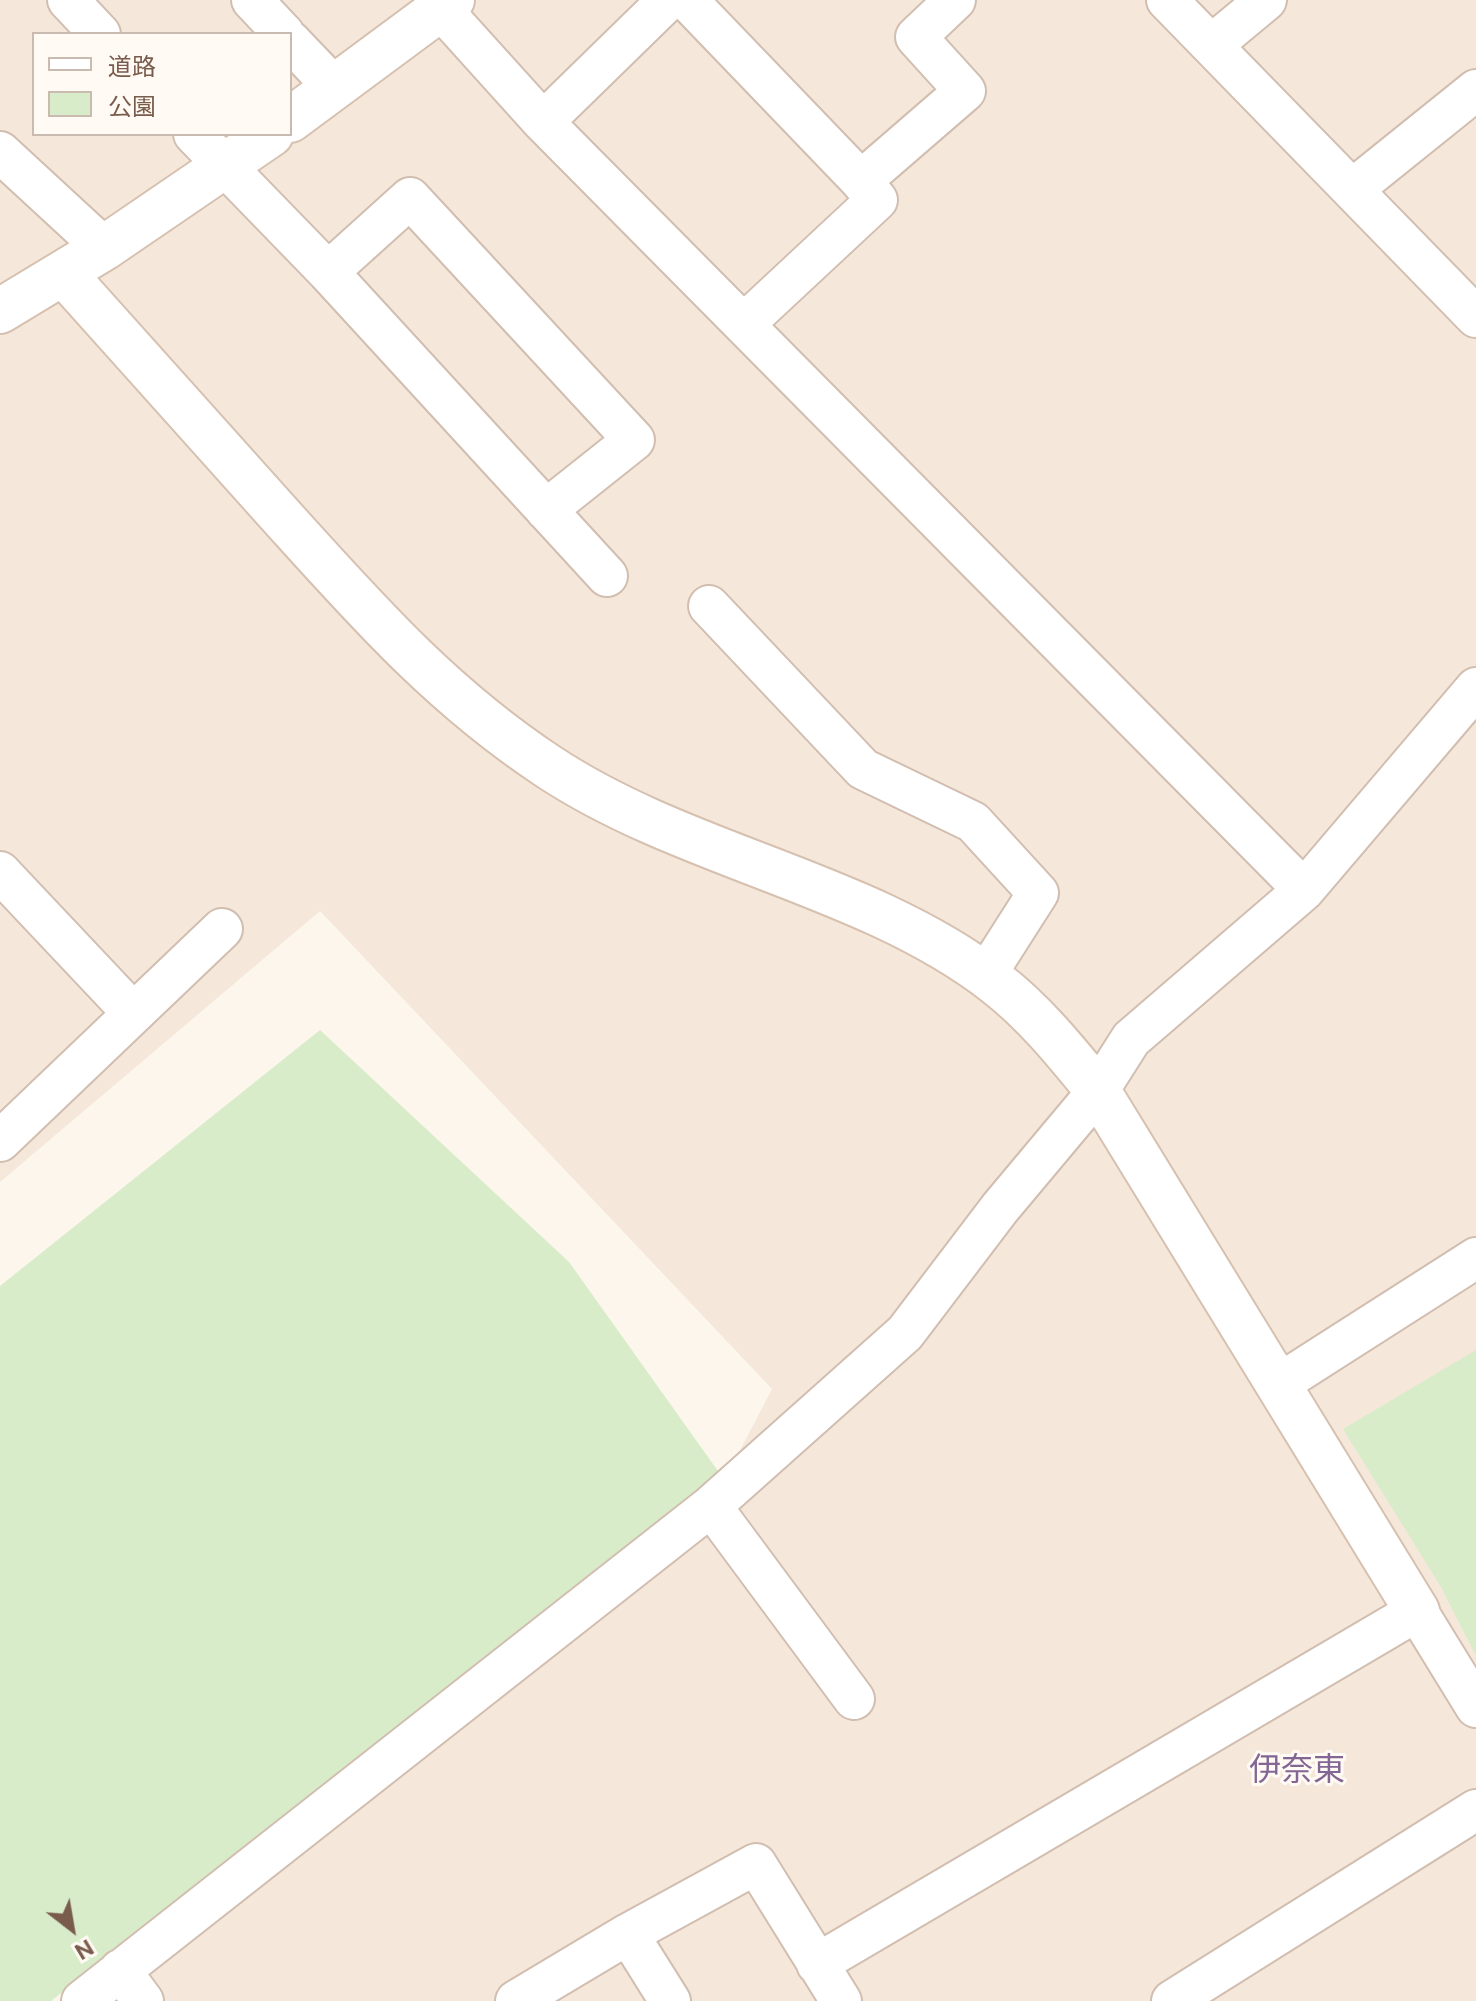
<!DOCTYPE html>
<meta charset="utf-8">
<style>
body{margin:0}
#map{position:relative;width:1476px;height:2001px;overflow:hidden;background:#fdf6ec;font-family:"Public Sans","Noto Sans JP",sans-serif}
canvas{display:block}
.legend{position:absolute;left:32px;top:32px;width:260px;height:104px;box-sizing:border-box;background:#fffaf3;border:2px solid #cabbb1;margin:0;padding:10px 14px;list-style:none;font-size:24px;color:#7a5c4d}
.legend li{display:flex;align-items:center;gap:16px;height:40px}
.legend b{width:40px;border:2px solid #cabbb1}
.north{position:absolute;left:32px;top:1889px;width:80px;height:80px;-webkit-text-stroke:6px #fffaf3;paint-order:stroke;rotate:149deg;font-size:22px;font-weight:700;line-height:32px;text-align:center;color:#7a5c4d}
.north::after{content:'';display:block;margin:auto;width:28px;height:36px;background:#7a5c4d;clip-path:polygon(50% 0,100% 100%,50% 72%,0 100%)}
</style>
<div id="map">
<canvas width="1476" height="2001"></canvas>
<ul class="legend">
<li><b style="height:10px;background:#fff"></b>道路</li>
<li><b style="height:22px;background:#d8ecc9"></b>公園</li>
</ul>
<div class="north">N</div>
</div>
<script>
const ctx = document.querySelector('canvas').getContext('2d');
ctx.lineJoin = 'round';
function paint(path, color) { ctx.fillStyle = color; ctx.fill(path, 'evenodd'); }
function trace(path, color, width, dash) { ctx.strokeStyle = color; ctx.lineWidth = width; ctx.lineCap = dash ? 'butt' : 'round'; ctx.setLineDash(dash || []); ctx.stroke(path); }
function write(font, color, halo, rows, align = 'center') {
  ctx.font = font + ' "Public Sans","Noto Sans JP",sans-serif'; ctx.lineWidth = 6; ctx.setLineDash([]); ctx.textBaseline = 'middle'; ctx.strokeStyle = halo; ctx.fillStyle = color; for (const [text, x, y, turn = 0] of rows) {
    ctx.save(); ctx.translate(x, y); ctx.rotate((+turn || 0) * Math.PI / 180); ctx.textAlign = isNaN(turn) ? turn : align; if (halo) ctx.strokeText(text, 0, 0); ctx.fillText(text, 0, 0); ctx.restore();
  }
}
const residential = new Path2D(`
 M0 0H1476V2001H84L711 1506 772 1389 320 911 0 1182ZM34 34H290V134H34Z`);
const green = new Path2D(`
 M320 1030 569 1262 723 1478 51 2001H0V1286Z
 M1476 1350V1656L1441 1587 1343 1429Z`);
const street = new Path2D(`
 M68 0 100 34
 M252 0 284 34
 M687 0 861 181
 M1167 0 1476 317
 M441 9 543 122 1304 890
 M290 41 334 87
 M1213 44 1266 0
 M543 122 668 0
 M194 134 328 272 607 576
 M0 152 104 248
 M1353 189 1476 90
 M328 272 410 198 634 440 546 510
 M744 324 877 200 861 181 965 91 916 37 955 0
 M709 606 863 769 973 822 1038 893 985 976
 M0 872 133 1013
 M0 1141 222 929
 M1279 1384 1476 1258
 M711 1506 854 1699
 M628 1934 670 2001
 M817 1964 1417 1611 1476 1707
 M120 1970 143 2001
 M82 2001 711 1506 905 1333 1000 1208 1098 1091 1131 1039 1304 890 1476 688
 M516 2001 628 1934 756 1864 841 2001
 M1172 2001 1476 1810`);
const secondary = new Path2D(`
 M290 120 452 0
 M64 274C136 354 208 434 280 515 365 609 441 696 549 767 687 858 867 883 996 983 1035 1013 1067 1053 1098 1091L1417 1611
 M0 311 104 248 271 134`);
const quarterNames = [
 ["伊奈東",1297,1770]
];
paint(residential, '#f5e8da');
paint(green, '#d8ecc9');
trace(street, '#d1beb0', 44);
trace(secondary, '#d6c0b0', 48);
trace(street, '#fff', 40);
trace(secondary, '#fff', 44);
write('32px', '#846695', '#fffaf3', quarterNames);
</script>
